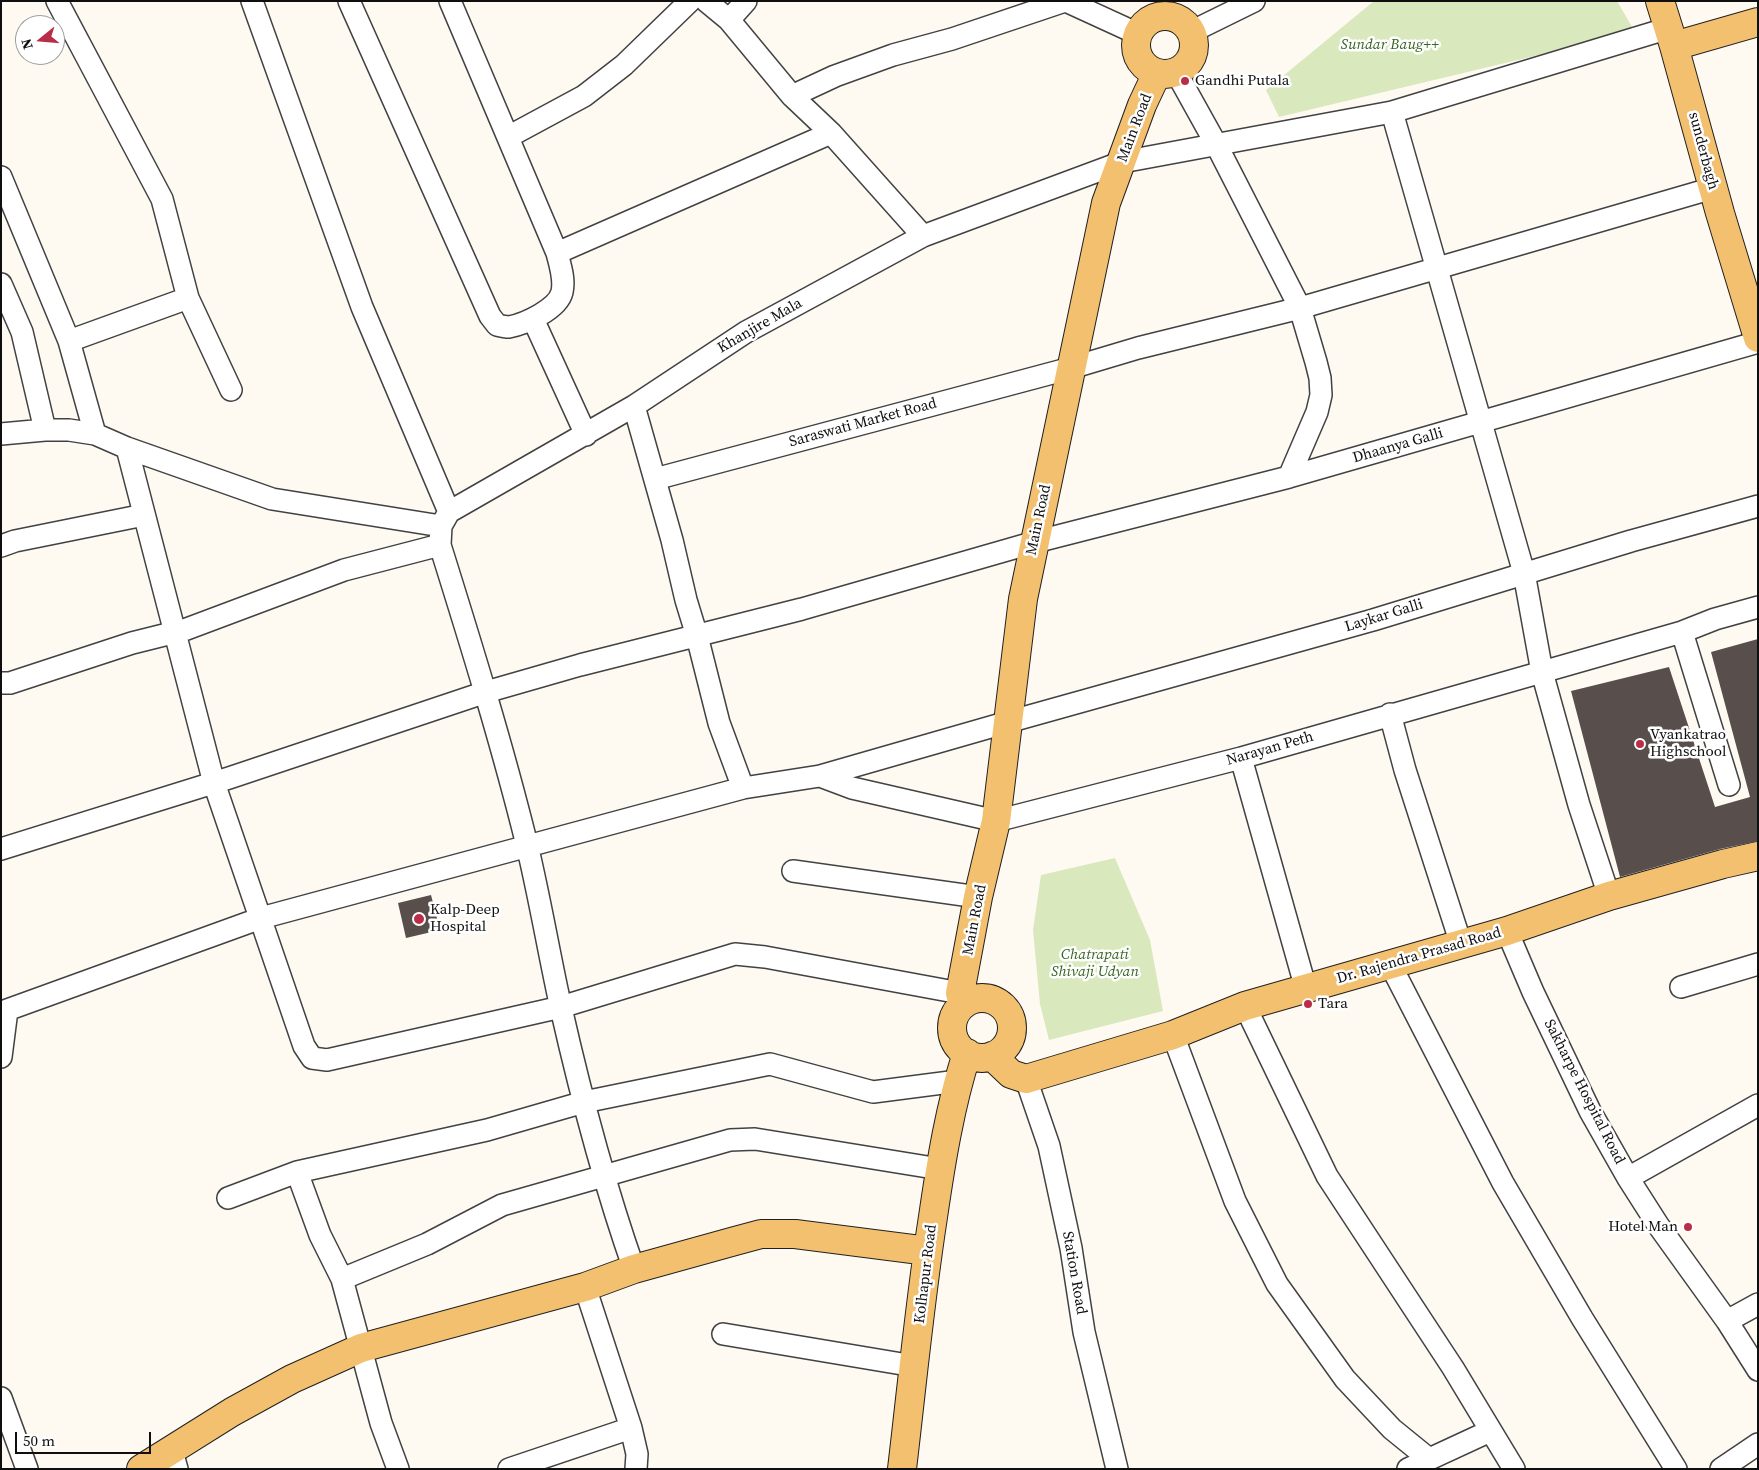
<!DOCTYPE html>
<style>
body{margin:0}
#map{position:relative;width:1759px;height:1470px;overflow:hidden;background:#fefaf2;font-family:"Source Serif 4",serif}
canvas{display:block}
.frame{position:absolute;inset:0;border:2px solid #0f0f0f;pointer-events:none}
.north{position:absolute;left:15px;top:15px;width:50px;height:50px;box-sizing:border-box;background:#fff;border:1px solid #9f9f9f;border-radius:50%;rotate:253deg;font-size:14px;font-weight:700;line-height:20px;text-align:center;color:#0f0f0f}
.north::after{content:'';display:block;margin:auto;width:18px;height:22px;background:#ba2d48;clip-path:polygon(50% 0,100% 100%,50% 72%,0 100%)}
.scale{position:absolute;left:15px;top:1432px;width:136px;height:22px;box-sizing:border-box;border:2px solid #0f0f0f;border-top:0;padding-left:6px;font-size:15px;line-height:18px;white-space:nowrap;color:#0f0f0f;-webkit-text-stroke:4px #fff;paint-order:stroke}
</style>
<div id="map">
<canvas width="1759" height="1470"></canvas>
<div class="frame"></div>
<div class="north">N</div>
<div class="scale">50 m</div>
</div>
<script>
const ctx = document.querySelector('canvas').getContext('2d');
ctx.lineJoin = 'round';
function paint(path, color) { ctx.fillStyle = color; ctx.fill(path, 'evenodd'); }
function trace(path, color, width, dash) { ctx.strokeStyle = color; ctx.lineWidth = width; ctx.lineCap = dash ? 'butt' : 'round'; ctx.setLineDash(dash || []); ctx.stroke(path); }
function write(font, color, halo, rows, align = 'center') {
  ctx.font = font + ' "Source Serif 4",serif'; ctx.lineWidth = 5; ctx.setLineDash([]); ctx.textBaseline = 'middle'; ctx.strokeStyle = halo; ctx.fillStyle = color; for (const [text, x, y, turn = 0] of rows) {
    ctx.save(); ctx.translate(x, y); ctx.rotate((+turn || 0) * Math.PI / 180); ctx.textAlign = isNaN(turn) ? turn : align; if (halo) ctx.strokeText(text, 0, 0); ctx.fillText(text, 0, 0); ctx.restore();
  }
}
const green = new Path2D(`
 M1374 1H1617L1635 32 1279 117 1266 90Z
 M1115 858 1150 940 1163 1011 1049 1040 1040 1004 1033 930 1041 875Z`);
const building = new Path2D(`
 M1758 639V841L1720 849 1620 877 1571 691 1669 667 1715 807 1750 797 1711 652Z
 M431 895 440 930 406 938 398 903Z`);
const minor = new Path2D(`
 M57 1 162 199 188 298 69 341
 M252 1 362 307 449 512
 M349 1 490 316 497 325C501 326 505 327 509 327 525 324 558 309 562 292 565 279 560 265 557 253
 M450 1 557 253 831 133
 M706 1 729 20 792 96 831 133 923 236
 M1066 1 1138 34
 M729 20 746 1
 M1191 32 1254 1
 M1176 72 1216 144 1300 308 1316 362 1320 378 1321 395 1317 412 1289 477
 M792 96 835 76 893 55 952 39 1065 1
 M1392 112 1524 573 1542 672 1579 805 1609 896
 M508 137 584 96 624 65 690 1
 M1 177 69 341 95 434
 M1 284 22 332 45 430
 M188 298 231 390
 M533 319 586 435
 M634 406 672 540 686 600 697 636 719 723 743 788
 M1 434 45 430H69L95 434 127 448 272 499 441 526
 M127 448 214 783 304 1046 312 1058 327 1060 561 1007 735 954 765 957 960 993
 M655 479 1071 368 1138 348 1300 308 1713 188
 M1 546 15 541 144 515
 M1682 632 1729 785
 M1 683H10L132 643 184 630 344 570 440 545
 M1390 714 1405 770 1461 944
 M1241 758 1306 989
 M820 776 852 788 996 821 1241 758 1682 632 1715 619 1758 607
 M1 849 229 778 486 692 580 665 802 609 1035 542 1289 477 1758 342
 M793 871 978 897
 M1507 931 1533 992 1590 1111 1628 1178 1658 1225 1727 1321 1758 1370
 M1390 964 1503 1183 1582 1318 1676 1469
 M1681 987 1758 964
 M1245 1006 1327 1176 1453 1368 1514 1469
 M1173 1035 1235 1201 1277 1284 1345 1379 1392 1429 1429 1459
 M1 1057 7 1010 261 918 743 788 820 776 1008 722 1373 620 1631 541 1758 506
 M1026 1079 1049 1146 1071 1248 1084 1332 1117 1469
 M1628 1178 1758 1105
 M228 1198 297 1172
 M634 1269C604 1184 581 1096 561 1008 549 954 540 899 527 845 502 744 471 644 440 545L441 526 449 512 634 406 746 332 923 236 1122 162 1392 112 1669 28
 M342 1279 427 1244 502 1205 730 1140 755 1139 940 1169
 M585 1287 631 1428 637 1454 636 1469
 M1727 1321 1758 1304
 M723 1334 914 1366
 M1 1398 27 1469
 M172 1451 177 1469
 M398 1469 381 1423 342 1279 320 1235 297 1172 487 1130 584 1102 770 1064 873 1092 958 1081
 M509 1469 631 1428
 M1408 1469 1490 1431
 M1721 1469 1758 1444`);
const major = new Path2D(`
 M1660 1 1674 46
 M1136 45a29 29 0 1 1 58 0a29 29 0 1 1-58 0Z
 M1758 22 1674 46 1720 213 1758 338
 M952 1028a30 30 0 1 1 60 0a30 30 0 1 1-60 0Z
 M963 1005 960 993 978 897 996 821 1023 599 1106 203 1142 105 1157 73
 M992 1056 1011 1074 1026 1079 1173 1035 1245 1006 1507 931 1609 896 1723 864 1758 856
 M141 1469 232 1412 292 1379 361 1348 585 1287 634 1269 735 1241 761 1234H795L928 1251
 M902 1469C912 1385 920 1300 933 1217 941 1162 950 1106 967 1053`);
const markers = [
 [1185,81,5,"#ba2d48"],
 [1640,744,5,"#ba2d48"],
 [419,919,6,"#ba2d48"],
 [1308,1004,5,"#ba2d48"],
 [1688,1227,5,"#ba2d48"]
];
const parkNames = [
 ["Sundar Baug++",1390,45],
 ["Chatrapati",1095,955],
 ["Shivaji Udyan",1095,972]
];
const poiNames = [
 ["Gandhi Putala",1195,81],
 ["Vyankatrao",1650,735],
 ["Highschool",1650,752],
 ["Kalp-Deep",430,910],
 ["Hospital",430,927],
 ["Tara",1318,1004],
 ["Hotel Man",1678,1227,"right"]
];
const streetNames = [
 ["Main Road",1135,128,-69],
 ["sunderbagh",1703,151,75],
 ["Khanjire Mala",760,326,-30],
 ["Saraswati Market Road",863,423,-15],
 ["Dhaanya Galli",1398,446,-16],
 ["Main Road",1039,520,-78],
 ["Laykar Galli",1384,616,-17],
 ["Narayan Peth",1270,749,-16],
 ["Main Road",975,920,-79],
 ["Dr. Rajendra Prasad Road",1419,956,-16],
 ["Sakharpe Hospital Road",1584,1092,63],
 ["Station Road",1074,1273,80],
 ["Kolhapur Road",926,1274,-83]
];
paint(green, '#d9e8bd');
paint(building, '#584f4c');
trace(minor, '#424242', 24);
trace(major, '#202020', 30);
trace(minor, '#fff', 21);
trace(major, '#f2c06f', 28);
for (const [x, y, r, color] of markers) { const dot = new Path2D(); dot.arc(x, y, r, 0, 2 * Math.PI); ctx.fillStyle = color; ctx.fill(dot); trace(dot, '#fff', 2); }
write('italic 15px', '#396522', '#fff', parkNames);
write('15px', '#0f0f0f', '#fff', poiNames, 'left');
write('15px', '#0f0f0f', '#fff', streetNames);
</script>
